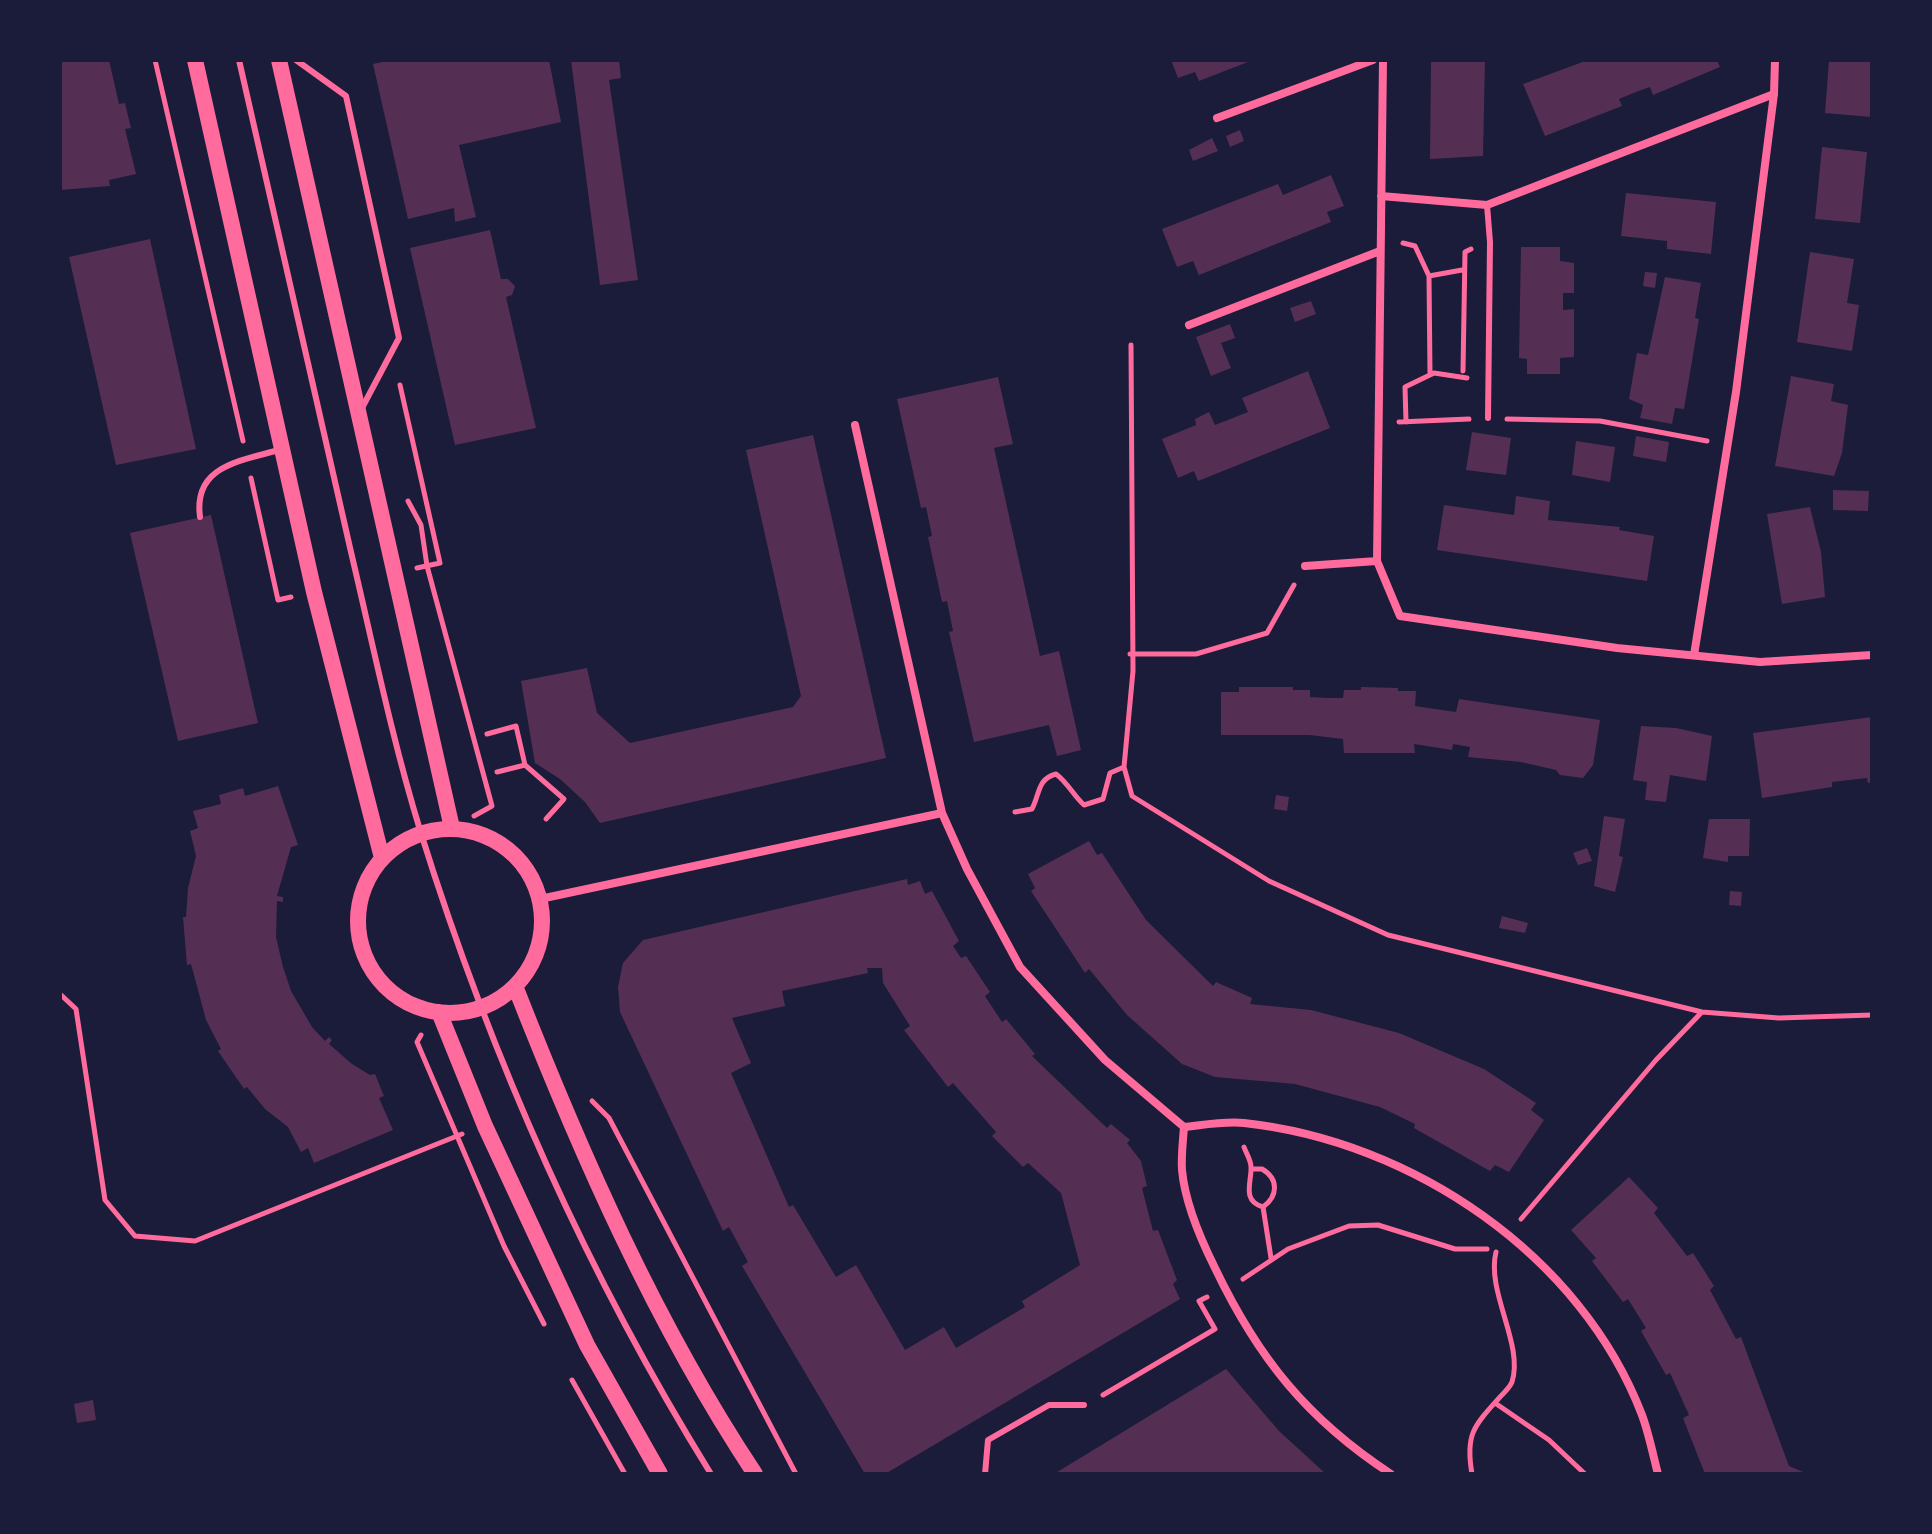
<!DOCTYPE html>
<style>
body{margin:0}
#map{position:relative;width:1932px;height:1534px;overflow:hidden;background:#1b1b3a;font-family:"Fira Sans",sans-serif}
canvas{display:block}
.frame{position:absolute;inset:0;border:62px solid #1b1b3a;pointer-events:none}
</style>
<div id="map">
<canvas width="1932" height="1534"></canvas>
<div class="frame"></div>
</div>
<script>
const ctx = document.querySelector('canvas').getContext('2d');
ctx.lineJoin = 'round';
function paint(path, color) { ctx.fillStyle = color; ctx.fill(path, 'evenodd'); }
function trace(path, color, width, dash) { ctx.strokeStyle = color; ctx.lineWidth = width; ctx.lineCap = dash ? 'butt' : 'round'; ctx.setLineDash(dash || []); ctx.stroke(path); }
const building = new Path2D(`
 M60 60H109L119 104 125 103 131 128 125 129 136 174 109 180 110 186 60 190Z
 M392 60H549L561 122 459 145 476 217 455 222 454 208 408 219 373 64Z
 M571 60H619L621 78 609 80 638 280 600 285Z
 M1171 60H1253L1199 81 1195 72 1178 78Z
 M1431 60H1485L1483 156 1430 159Z
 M1588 60H1717L1720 67 1653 95 1650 87 1636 92 1619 99 1622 106 1545 136 1523 84Z
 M1829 60H1872V117L1825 113Z
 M1240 130 1244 141 1230 147 1226 136Z
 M1212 138 1218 151 1193 161 1189 150Z
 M1822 147 1867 152 1860 223 1815 219Z
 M1331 175 1344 206 1327 212 1331 222 1199 275 1193 261 1177 267 1162 229 1278 184 1283 195Z
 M1626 193 1716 202 1711 254 1667 249V241L1621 236Z
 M490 230 501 279H508L515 286 512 295 506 297 536 428 455 445 410 248Z
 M150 239 196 449 116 465 69 257Z
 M1521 247H1560V261L1574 263V293H1563V310L1574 309V357L1560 358V374H1527V359L1519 358Z
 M1810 252 1854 259 1847 303 1859 305 1852 351 1797 342Z
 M1645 272 1657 273 1655 288 1643 286Z
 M1665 277 1701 283 1695 318 1699 319 1684 409 1675 408 1672 424 1640 418 1643 405 1629 399 1637 353 1648 355Z
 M1311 301 1316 314 1295 322 1290 308Z
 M1230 324 1235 338 1221 343 1231 368 1211 376 1196 337Z
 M1308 371 1330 428 1198 481 1194 471 1178 478 1162 439 1196 425 1195 419 1209 412 1215 425 1248 412 1242 398Z
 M1791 376 1834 384 1831 401 1848 405 1842 453 1834 476 1775 466Z
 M998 377 1013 444 994 448 1040 656 1059 651 1081 750 1057 756 1049 725 974 742 949 632 953 631 947 601 942 602 928 537 932 536 926 507 921 508 897 399Z
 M1472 432 1511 438 1506 475 1466 470Z
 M813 435 886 758 600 823 585 802 560 779 535 763 521 681 587 668 597 713 630 743 793 707 801 696 746 450Z
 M1636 436 1669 442 1666 462 1633 456Z
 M1576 441 1615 447 1610 482 1572 475Z
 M1833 490 1869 491 1868 511 1833 510Z
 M1516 496 1550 501 1548 520 1620 527 1619 530 1654 536 1647 581 1437 550 1444 505 1514 515Z
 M1810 507 1821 552 1825 597 1782 604 1767 514Z
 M211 515 258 723 178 741 130 533Z
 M1239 687H1293V690H1310V697L1327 698H1343L1344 690H1361V687L1398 688V691H1416L1415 706 1456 712 1459 699 1600 720 1593 765 1583 778 1560 775 1556 770 1521 762 1468 757 1470 747 1453 744 1452 750 1414 744 1415 753H1344L1343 739 1309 735H1221V692H1239Z
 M1872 717V782L1868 783 1867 778 1832 782V787L1762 798 1753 733Z
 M1641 726 1676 728 1712 736 1706 781 1670 775 1666 802 1645 800 1647 782 1633 780Z
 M278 786 298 845 291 847 277 896 283 897V902L277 901 276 937 283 967 291 991 312 1027 325 1041 329 1037 332 1040 329 1044 352 1064 370 1075 375 1074 384 1096 379 1098 393 1130 314 1163 308 1148 301 1152 288 1127 265 1109 247 1087 244 1089 218 1051 221 1049 206 1020 191 964 187 965 183 917H186L188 888 196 856 190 831 198 828 193 811 221 804 219 795 243 788 245 796Z
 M1276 795 1289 797 1287 811 1274 809Z
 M1604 816 1625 819 1619 856 1623 857 1615 892 1594 886Z
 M1709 819H1750L1749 856H1728V862L1703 858Z
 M1089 841 1097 855 1102 853 1146 920 1213 986 1216 982 1252 998 1250 1004 1311 1010 1399 1033 1484 1069 1536 1103 1531 1110 1544 1120 1509 1172 1495 1165 1490 1171 1414 1128 1415 1124 1380 1107 1295 1084 1215 1077 1182 1064 1127 1015 1089 969 1085 973 1031 891 1035 888 1028 874Z
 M1587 848 1592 861 1578 865 1573 853Z
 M907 879 908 885 920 881 925 894 932 891 959 941 953 946 961 958 966 956 990 992 985 996 1002 1022 1006 1019 1035 1054 1032 1056 1107 1128 1111 1124 1130 1140 1127 1143 1141 1161 1147 1186 1142 1188 1153 1231 1158 1230 1177 1280 1173 1284 1180 1299 885 1474H865L742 1266 748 1262 729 1227 723 1231 620 1012 618 987 623 963 643 940ZM867 968H882L883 983 910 1026 904 1030 948 1087 953 1083 996 1132 992 1136 1023 1167 1028 1163 1061 1193 1080 1265 1022 1301 1025 1307 956 1348 944 1327 905 1350 856 1265 836 1277 793 1205 789 1207 731 1073 751 1063 732 1018 785 1006 782 991 868 973Z
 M1730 891 1742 892 1741 906 1729 905Z
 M1502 916 1528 923 1525 933 1499 928Z
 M1629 1177 1658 1208 1654 1213 1687 1256 1693 1253 1714 1286 1710 1290 1736 1339 1741 1337 1789 1466 1808 1474H1705L1683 1418 1689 1415 1670 1373 1666 1375 1641 1331 1646 1328 1628 1299 1623 1302 1592 1261 1596 1258 1571 1230Z
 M1226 1369 1279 1431 1326 1474H1054Z
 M93 1400 96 1420 77 1423 74 1404Z`);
const path = new Path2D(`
 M155 60 243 441
 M1403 243 1415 246 1429 276 1430 374
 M1429 276 1462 270
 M1131 345 1133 671 1124 767 1132 796 1269 881 1388 935 1702 1012 1779 1018 1872 1015
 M1463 371 1465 252 1471 249
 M400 385 440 563 417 568
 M1507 419 1600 421 1707 441
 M1399 422 1469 419
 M1406 422 1405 387 1434 373 1467 378
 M251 478 278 600 291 597
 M408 501 421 525 427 566 492 806 474 816
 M1130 654H1196L1267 633 1294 585
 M487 734 516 726 525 765 497 772
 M525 765 564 799 546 819
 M1015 812 1032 809C1040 794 1037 779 1056 774 1068 783 1073 795 1084 805L1103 799 1110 773 1124 767
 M60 994 76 1009 105 1200 135 1236 195 1241 462 1134
 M421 1035 417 1042 504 1246 544 1324
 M592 1101 609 1118 796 1474
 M1244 1147C1246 1153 1251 1160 1251 1167 1252 1181 1241 1201 1263 1207L1271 1258
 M1252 1169H1262C1279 1179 1278 1196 1263 1207
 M1521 1219 1656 1060 1701 1013
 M1243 1279 1288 1249 1349 1226 1378 1225 1455 1249H1487
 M572 1380 625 1474
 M1103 1395 1215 1329 1199 1301 1207 1297
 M1495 1403 1549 1440 1585 1474
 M1472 1474C1465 1434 1474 1426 1500 1397 1504 1393 1510 1387 1512 1382 1524 1344 1486 1292 1496 1252`);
const service = new Path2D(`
 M239 60C276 224 313 388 351 552 373 645 392 739 420 830 490 1055 587 1274 711 1474
 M296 60 346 96 399 338 362 408
 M1487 205 1490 242 1488 418
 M200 517C193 466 240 461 279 450
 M985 1474 988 1440 1049 1405H1084`);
const minor = new Path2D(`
 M1383 60 1377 561 1400 616 1617 648 1760 662 1872 655
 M1217 118 1373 60
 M1381 196 1487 205 1774 94
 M1189 325 1380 251
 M855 425 942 813 967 869 1020 967 1105 1060 1184 1127C1203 1125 1225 1121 1244 1123 1412 1141 1581 1255 1642 1415 1649 1434 1653 1455 1658 1474
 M1305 566 1377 561
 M1694 655 1736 392 1774 94 1775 60
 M540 899 942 813
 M1184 1127C1183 1141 1181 1156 1182 1170 1185 1203 1200 1238 1215 1268 1258 1358 1307 1419 1391 1474`);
const secondary = new Path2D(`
 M195 60 314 592 382 858
 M279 60 452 828
 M358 921a92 92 0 1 1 184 0a92 92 0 1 1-184 0Z
 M515 986C581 1154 655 1323 755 1474
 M439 1012 485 1126 587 1345 660 1474`);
paint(building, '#542f53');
trace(path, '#ff6b9d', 5);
trace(service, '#ff6b9d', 6);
trace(minor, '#ff6b9d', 8);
trace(secondary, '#ff6b9d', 16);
</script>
